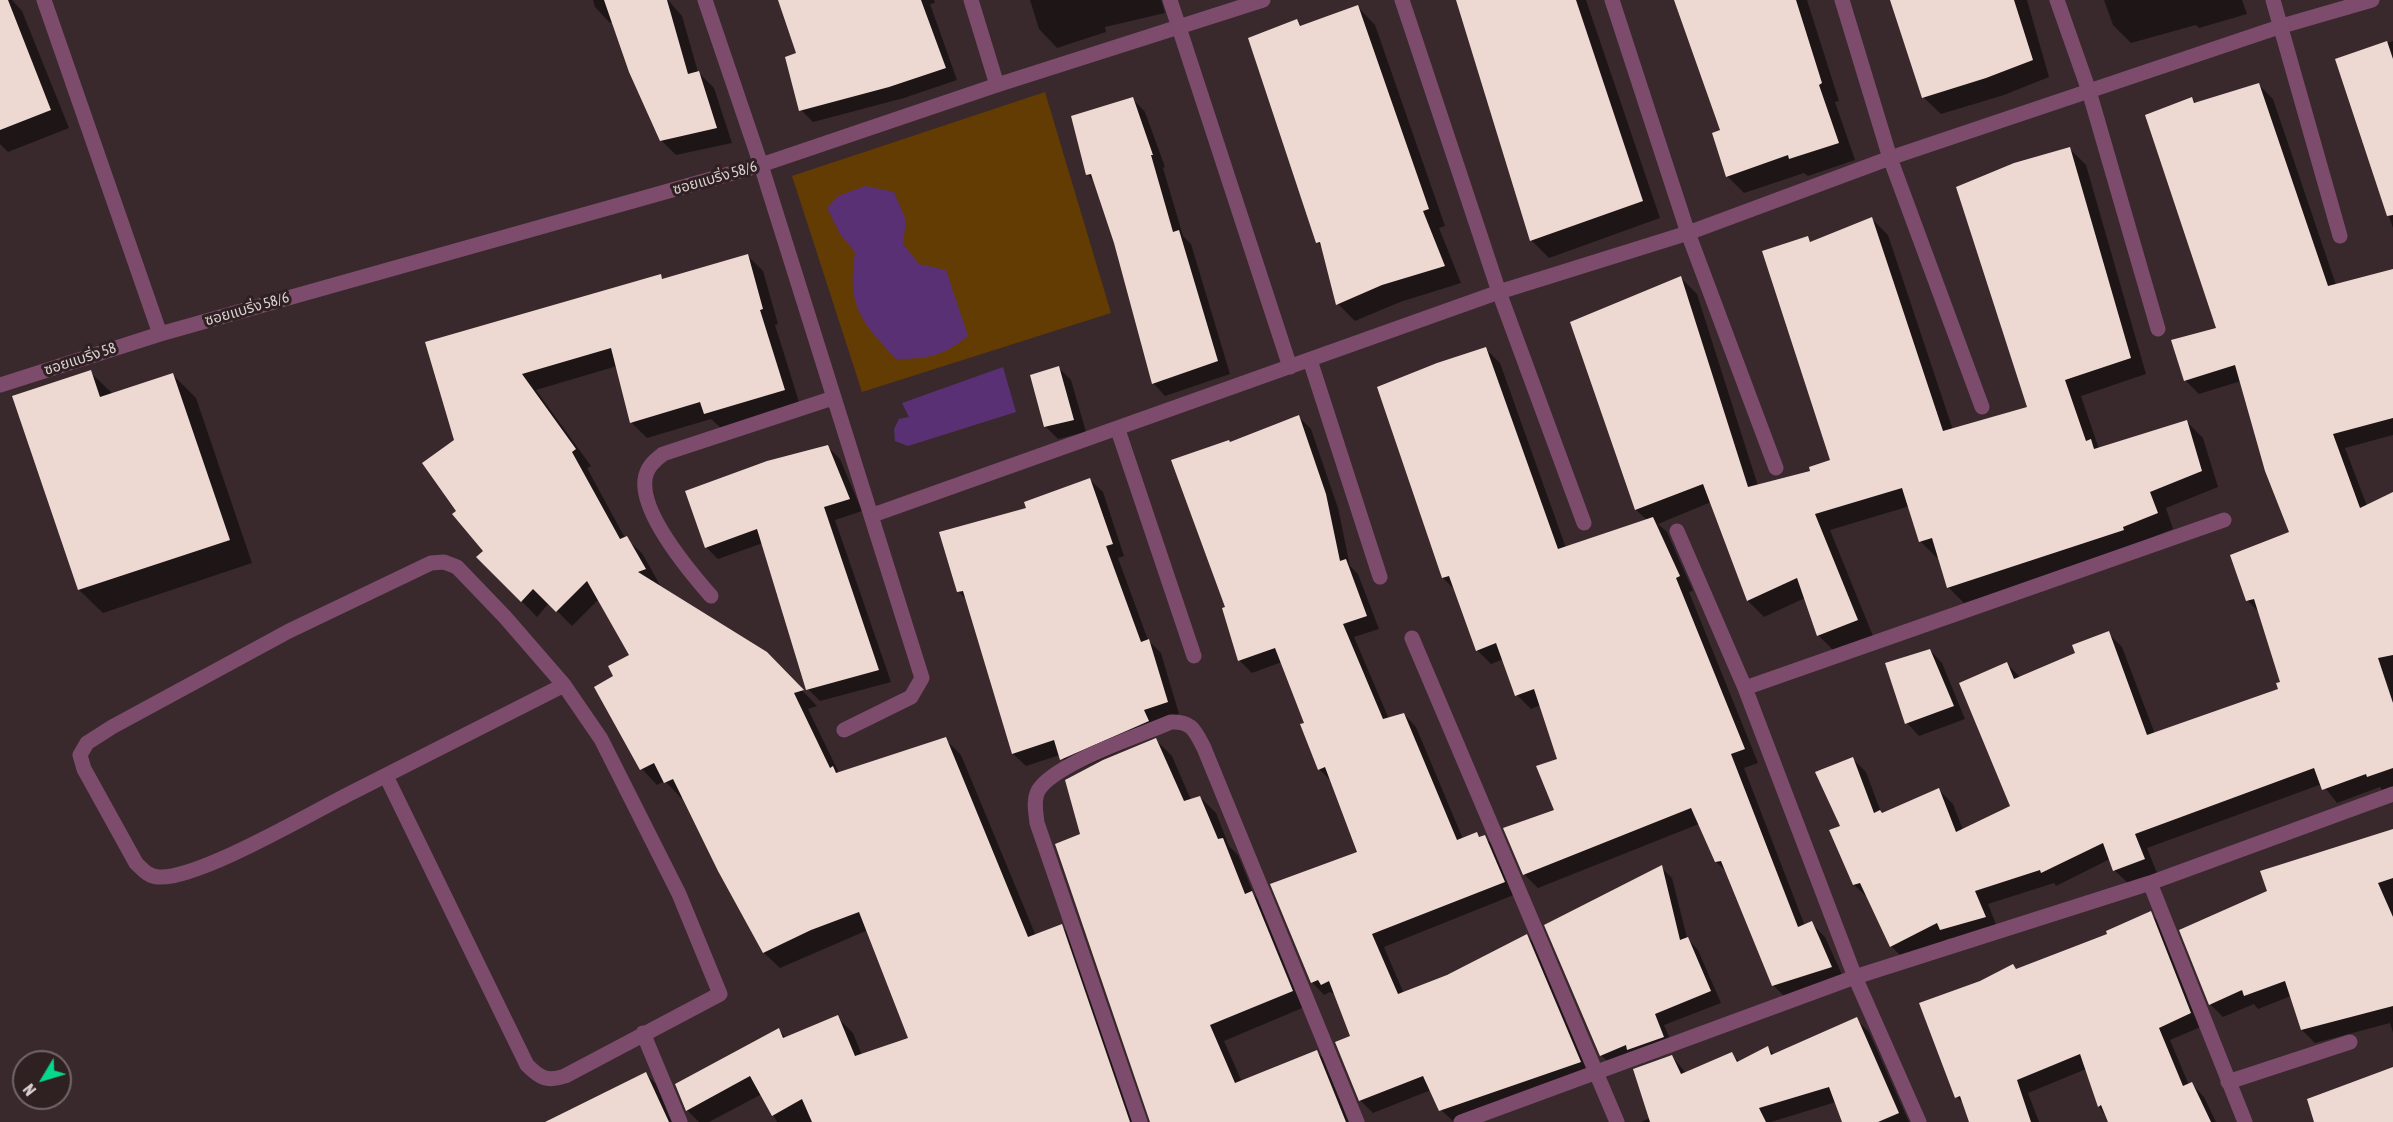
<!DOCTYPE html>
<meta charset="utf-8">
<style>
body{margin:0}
#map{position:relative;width:2393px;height:1122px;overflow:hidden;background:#39292c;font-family:"Asap Condensed",sans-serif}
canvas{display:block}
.north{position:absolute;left:12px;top:1050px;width:60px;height:60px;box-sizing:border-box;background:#2f2022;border:2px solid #736668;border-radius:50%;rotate:232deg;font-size:16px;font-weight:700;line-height:24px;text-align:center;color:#dacfd1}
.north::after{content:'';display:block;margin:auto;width:21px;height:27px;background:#06d98b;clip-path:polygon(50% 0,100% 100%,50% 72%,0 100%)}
</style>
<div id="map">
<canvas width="2393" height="1122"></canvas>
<div class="north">N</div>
</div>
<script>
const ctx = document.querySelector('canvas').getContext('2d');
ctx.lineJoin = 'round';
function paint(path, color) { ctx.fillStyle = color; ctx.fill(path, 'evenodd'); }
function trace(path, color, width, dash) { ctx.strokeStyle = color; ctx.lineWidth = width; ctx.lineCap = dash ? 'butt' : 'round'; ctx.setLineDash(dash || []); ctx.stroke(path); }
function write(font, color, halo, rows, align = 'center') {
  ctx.font = font + ' "Asap Condensed","Noto Sans Thai",sans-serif'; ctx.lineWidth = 6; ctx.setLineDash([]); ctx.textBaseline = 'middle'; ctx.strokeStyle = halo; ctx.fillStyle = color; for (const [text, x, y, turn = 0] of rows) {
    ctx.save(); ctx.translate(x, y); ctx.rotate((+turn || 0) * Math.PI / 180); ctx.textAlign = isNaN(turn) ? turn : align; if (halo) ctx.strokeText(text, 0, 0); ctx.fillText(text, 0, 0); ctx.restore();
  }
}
const green = new Path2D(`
 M1045 92 1111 313 862 392 792 176Z`);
const water = new Path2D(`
 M865 186 894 192 906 220 903 244 919 264 946 270 968 336C943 356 928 359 896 359 860 320 847 307 855 252L840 234 827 208 838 196Z
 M1003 367 1016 412 908 446 895 441 894 429 899 419 909 417 902 403Z`);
const shadow = new Path2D(`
 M0 0H12L22 11 69 128 8 152 0 144Z
 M593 0H668L682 16 698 72 714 88 732 143 676 155 661 140 614 21 610 23 595 7Z
 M780 0H934L935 3 930 4 957 80 904 98 813 122 801 110 798 54Z
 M1030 0H1161L1165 13 1105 27 1106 32 1057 48 1039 29Z
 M1457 0H1586L1660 218 1549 258 1531 240Z
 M1676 0H1807L1839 101 1835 102 1855 160 1808 176 1804 173 1744 193 1727 176 1722 131Z
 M1892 0H2027L2049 77 2004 95 1941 114 1923 97Z
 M2104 0H2242L2247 14 2199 28 2196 25 2131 43 2113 25Z
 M1358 7 1375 25 1445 226 1439 228 1461 283 1400 302 1355 321 1338 304 1323 248 1317 242 1297 21 1302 26Z
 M2393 41V228L2337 60Z
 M2259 85 2273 99 2336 285 2393 321V435L2345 448 2367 506 2393 494V786L2382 790 2380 787 2337 803 2322 784 2147 848 2157 873 2128 883 2114 870 2110 859 2056 886 2054 883 1988 904 1998 930 1955 943 1950 938 1905 960 1891 946 1868 898 1854 885 1842 827 1852 758 1866 772 1882 815 1939 790 1953 804 1963 830 2012 807 2007 664 2021 678 2076 654 2108 633 2122 647 2155 734 2280 689 2282 683 2260 613 2248 601 2291 533 2241 381 2199 394 2185 380 2218 329 2192 98 2197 104Z
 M1133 99 1145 112 1165 167 1163 168 1183 236 1191 244 1230 374 1165 396 1153 383 1116 242 1096 183 1087 174Z
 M2070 149 2086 165 2146 374 2081 396 2099 449 2187 422 2203 438 2218 487 2166 508 2173 529 2138 543 2140 546 1964 603 1948 587 1940 557 1937 558 1921 542 1910 506 1830 530 1873 636 1834 651 1818 635 1805 598 1764 617 1748 601 1711 502 1658 524 1667 532 1693 591 1689 592 1758 763 1744 768 1805 926 1811 923 1825 937 1845 981 1788 1000 1774 986 1728 873 1716 862 1699 824 1538 888 1524 874 1556 811 1559 760 1541 705 1531 709 1517 695 1504 659 1491 664 1477 650 1456 591 1443 578 1486 349 1500 363 1566 548 1647 520 1636 510 1572 323 1681 278 1697 294 1758 486 1812 472 1832 461 1808 238 1812 243 1872 219 1888 235 1953 430 2029 408Z
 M747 255 763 271 778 324 775 325 800 405 721 428 711 419 647 438 632 423 617 366 536 390 591 466 587 468 625 538 642 553 660 585 657 586 766 653 817 706 808 709 839 773 945 739 961 755 1036 936 1061 926 1077 942 1139 1122H777L762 1094 709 1122H699L687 1110 779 1030 786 1038 837 1017 853 1033 862 1055 910 1039 868 930 780 968 764 953 683 797 681 798 665 781 657 785 642 769 615 677 631 656 599 599 572 626 549 603 537 617 479 557 485 551 458 511 456 441 427 344 660 276 664 280Z
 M1058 367 1071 380 1086 432 1058 439 1046 427Z
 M90 372 113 394 173 375 196 398 252 563 103 613 79 590 14 397Z
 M1299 417 1311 429 1338 508 1350 566 1358 574 1379 629 1354 637 1389 719 1404 714 1416 727 1463 839 1477 834 1481 838 1484 837 1497 849 1516 894 1384 947 1404 994 1447 976 1527 936 1539 948 1592 1074 1454 1122 1441 1110 1431 1090 1373 1113 1360 1100 1352 1037 1336 995 1330 992 1324 995 1312 982 1359 853 1332 782 1319 769 1306 724 1282 662 1252 673 1240 661 1223 609 1227 608 1231 443Z
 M827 446 840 459 862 511 835 520 891 682 820 701 808 689 763 543 718 559 706 547Z
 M1090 480 1103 492 1124 556 1118 558 1148 640 1161 653 1179 714 1155 722 1160 733 1073 772 1060 755 1026 766 1013 754 967 600 958 591 1028 509Z
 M1930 650 1942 663 1965 719 1919 736 1907 723Z
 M1156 740 1172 756 1191 800 1200 797 1216 813 1229 846 1238 855 1254 895 1267 909 1307 1006 1224 1041 1242 1082 1316 1051 1332 1067 1356 1122H1150L1082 835Z
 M2393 831V1033L2390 1023 2315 1043 2302 1030 2291 996 2258 1009 2254 1004 2223 1017 2210 1004 2269 892 2306 856 2362 839 2365 842Z
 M1661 867 1672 878 1687 938 1698 950 1721 1003 1664 1025 1674 1048 1612 1066 1601 1055Z
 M2150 913 2163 926 2203 1026 2170 1040 2189 1085 2192 1084 2204 1097 2216 1122H2109L2099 1106 2086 1069 2028 1093 2039 1122H1971L1965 1105 1957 1097 1980 983 2013 966 2018 970 2109 935Z
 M1856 1019 1869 1032 1909 1122H1844L1836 1102 1771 1122H1641L1650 1118 1672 1056 1686 1073 1731 1054 1740 1062 1768 1048 1775 1055Z
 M646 1074 664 1092 679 1122H572Z`);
const building = new Path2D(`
 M0 0H8L51 110 0 130Z
 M604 0H667L688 74 699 71 717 128 660 141 629 72Z
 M778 0H921L946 68 889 87 799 111 785 57 796 53Z
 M1456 0H1576L1643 201 1530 241Z
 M1674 0H1796L1822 83 1819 85 1839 143 1789 159 1788 155 1726 177 1712 133 1720 130Z
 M1890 0H2014L2033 60 1986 78 1922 98Z
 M1358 5 1429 209 1423 211 1445 266 1382 285 1336 305 1320 242 1316 243 1248 38 1297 19 1300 26Z
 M2387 41 2393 59V215L2387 216 2335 59Z
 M2259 83 2328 286 2393 269V418L2333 434 2360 508 2393 492V655L2378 658 2393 703V768L2367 777 2366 774 2322 790 2314 768 2135 834 2145 859 2113 871 2103 843 2041 873 2040 870 1975 891 1986 917 1940 930 1937 923 1890 947 1860 883 1853 885 1829 830 1840 826 1815 772 1853 757 1874 813 1880 810 1882 813 1939 788 1956 832 2010 806 1959 683 2007 662 2014 679 2075 653 2072 645 2109 631 2147 735 2278 689 2276 683 2280 682 2254 599 2246 601 2230 555 2289 532 2265 471 2235 365 2184 381 2171 340 2216 328 2145 115 2192 97 2194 103Z
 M1133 97 1153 155H1151L1173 232 1179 230 1218 361 1152 384 1114 243 1091 174 1086 175 1071 116Z
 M2070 147 2131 358 2065 380 2086 441 2091 439 2094 449 2187 420 2202 471 2150 492 2158 513 2123 527 2124 530 1947 588 1932 538 1919 542 1902 488 1815 514 1858 620 1817 636 1797 578 1747 601 1703 484 1635 510 1570 322 1681 276 1748 487 1810 471 1809 467 1830 460 1762 251 1808 236 1810 242 1872 217 1943 431 2027 407 1956 187 2014 163Z
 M748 254 763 309 760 310 785 390 704 414 700 402 630 423 611 348 522 374 576 449 572 452 620 539 627 536 646 569 638 572 767 652 804 690 794 693 830 768 833 766 836 773 946 737 1028 937 1062 924 1130 1122H812L802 1099 772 1116 750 1076 686 1111 675 1084 779 1028 783 1038 838 1015 855 1056 908 1038 859 912 811 930 763 953 718 871 673 779 664 783 654 763 640 770 594 687 613 676 608 666 629 655 587 581 556 612 533 589 521 602 476 557 483 551 452 514 456 511 422 463 454 440 425 342 661 274 662 279Z
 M1486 347 1558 549 1653 517 1680 576 1676 578 1745 749 1731 754 1798 927 1812 921 1832 967 1772 986 1721 861 1715 862 1691 808 1523 875 1503 828 1554 810 1536 766 1557 759 1534 689 1515 696 1496 643 1476 651 1449 576 1442 578 1377 387 1437 363Z
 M1059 366 1074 420 1044 427 1030 375Z
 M91 370 100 397 173 373 230 540 78 590 12 396Z
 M1299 415 1326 494 1340 561 1346 559 1367 616 1343 624 1383 719 1404 713 1457 840 1477 832 1479 837 1485 835 1505 882 1372 934 1398 994 1447 975 1527 934 1581 1062 1439 1111 1423 1076 1359 1101 1335 1042 1350 1036 1329 981 1321 985 1318 980 1311 983 1270 884 1357 852 1325 767 1318 770 1300 724 1304 723 1275 648 1238 661 1222 608 1225 607 1171 460 1229 440 1230 442Z
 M828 445 850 499 824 507 879 670 806 690 757 529 705 548 685 491 767 461Z
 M1090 478 1113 544 1106 546 1141 642 1149 639 1168 702 1144 710 1149 721 1060 760 1054 740 1012 754 963 591 957 592 939 532 1026 508 1024 502Z
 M1930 649 1954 706 1905 724 1885 663Z
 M1156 738 1184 801 1200 796 1218 839 1223 838 1245 894 1252 891 1293 991 1210 1025 1235 1083 1317 1050 1346 1122H1150L1055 844 1080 834 1065 780 1103 760Z
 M2393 829V878L2378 883 2393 917V1006L2301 1030 2285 981 2244 996 2242 990 2209 1005 2179 930 2267 891 2260 871Z
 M1662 865 1680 940 1688 937 1711 991 1655 1014 1664 1037 1627 1050 1626 1045 1600 1056 1544 925Z
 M2151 911 2191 1013 2159 1028 2183 1086 2192 1082 2211 1122H2108L2101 1105 2098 1107 2080 1054 2017 1080 2031 1122H1969L1960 1096 1955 1098 1919 1003 1980 981 2013 964 2016 969 2107 934 2106 931Z
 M1857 1017 1899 1113 1878 1122H1842L1829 1087 1759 1108 1766 1122H1650L1633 1069 1672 1055 1681 1074 1732 1052 1737 1062 1768 1046 1771 1055Z
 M2393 1067V1122H2314L2307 1099Z
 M646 1072 669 1122H545Z`);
const street = new Path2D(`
 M44 0 160 334
 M705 0 761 165 922 678 911 697 844 730
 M971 0 997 85
 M1170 0 1290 367
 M1402 0 1499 292 1584 523
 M1612 0 1688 233 1776 468
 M1842 0 1890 158 1982 407
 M2057 0 2089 91 2158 329
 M2273 0 2340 236
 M1310 360 1380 577
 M0 385 160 334 761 165 997 85 1263 0
 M1118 430 1194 656
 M873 515 1499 292 1688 233 1890 158 2282 26 2372 0
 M1677 531 1745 688 1855 977 1919 1122
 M711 596C690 572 641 514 645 480 646 468 654 461 663 454L833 398
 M1412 638 1617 1122
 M1745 688 2224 520
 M386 776 527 1065C540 1078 547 1082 565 1076L720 994 679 894 601 739 564 685 505 617 457 567 444 562 431 563 289 631 112 727 87 743 80 755 84 769 136 863C143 870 149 877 159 877 199 879 311 813 351 793 422 757 493 721 564 685
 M2150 883 2245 1122
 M643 1033 680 1122
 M2228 1082 2350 1042
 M1140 1122 1037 823C1036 813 1033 801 1038 791 1053 764 1141 735 1171 722 1192 721 1195 731 1204 748L1357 1122
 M1461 1122 1855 977 2150 883 2393 794`);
const streetNames = [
 ["ซอยแบริ่ง 58/6",715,178,-16],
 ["ซอยแบริ่ง 58/6",247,309,-16],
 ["ซอยแบริ่ง 58",80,359,-18]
];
paint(green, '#623c03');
paint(water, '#5a3074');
paint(shadow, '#0007');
paint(building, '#edd9d2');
trace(street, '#7d4c6d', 15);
write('15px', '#dacfd1', '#2f2022', streetNames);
</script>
